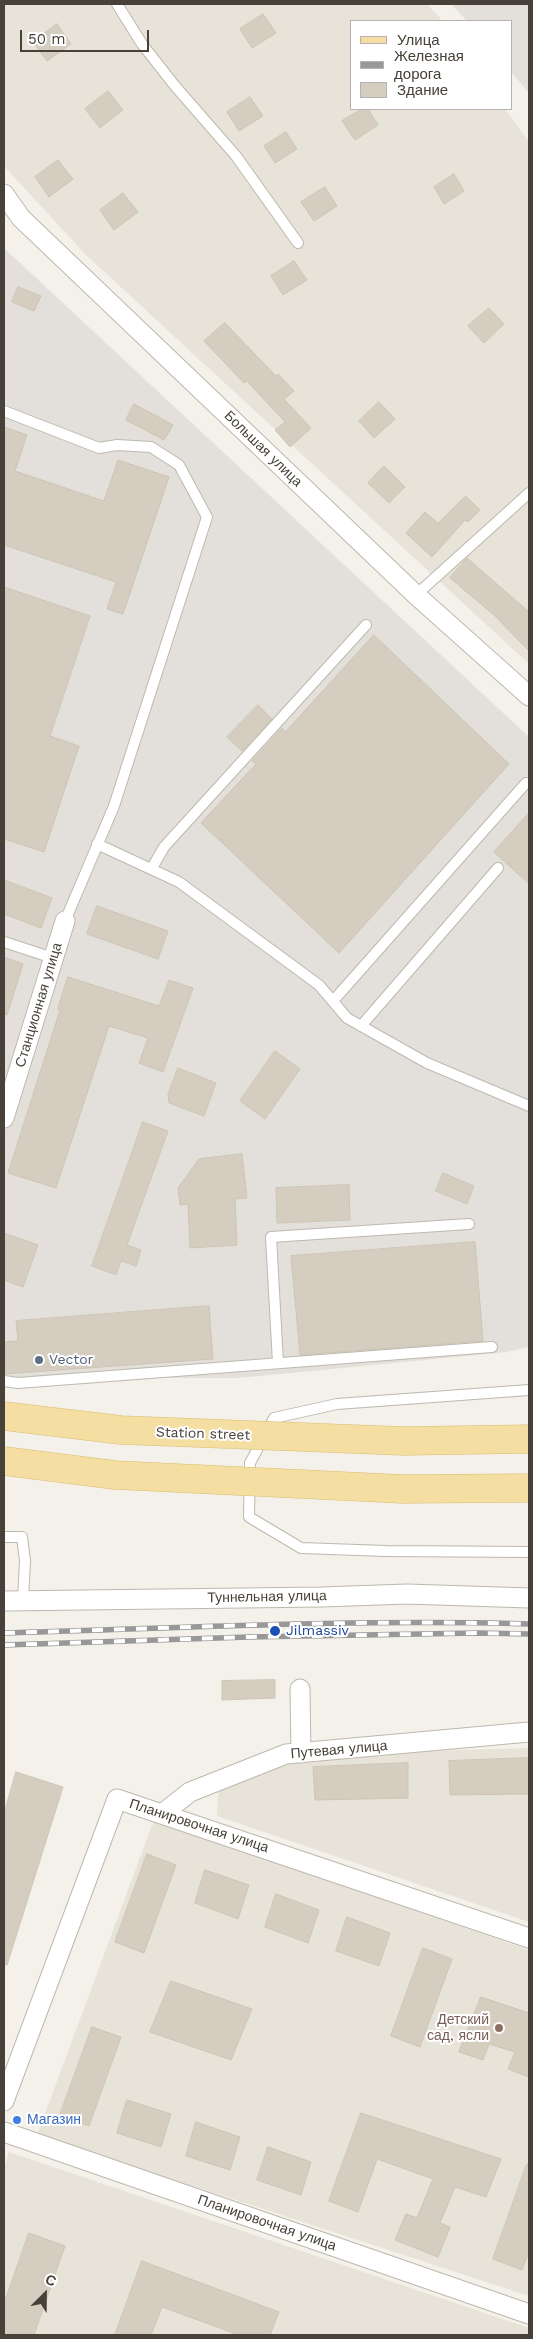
<!DOCTYPE html>
<meta charset="utf-8">
<style>
body{margin:0}
#map{position:relative;width:533px;height:2339px;overflow:hidden;background:#f3f1ea;font-family:"Work Sans",sans-serif}
canvas{display:block}
.frame{position:absolute;inset:0;border:5px solid #474139;pointer-events:none}
.legend{position:absolute;left:350px;top:20px;width:162px;height:90px;box-sizing:border-box;background:#fff;border:1px solid #b5b3b0;margin:0;padding:6px 9px;list-style:none;font-size:15px;color:#474139}
.legend li{display:flex;align-items:center;gap:10px;height:25px}
.legend b{width:25px;border:1px solid #b5b3b0}
.north{position:absolute;left:20px;top:2269px;width:50px;height:50px;-webkit-text-stroke:4px #fff;paint-order:stroke;rotate:23deg;font-size:14px;font-weight:700;line-height:20px;text-align:center;color:#474139}
.north::after{content:'';display:block;margin:auto;width:18px;height:22px;background:#474139;clip-path:polygon(50% 0,100% 100%,50% 72%,0 100%)}
.scale{position:absolute;left:20px;top:30px;width:129px;height:22px;box-sizing:border-box;border:2px solid #474139;border-top:0;padding-left:6px;font-size:15px;line-height:18px;white-space:nowrap;color:#474139;-webkit-text-stroke:4px #fff;paint-order:stroke}
</style>
<div id="map">
<canvas width="533" height="2339"></canvas>
<div class="frame"></div>
<ul class="legend">
<li><b style="height:6px;background:#f5dea1"></b>Улица</li>
<li><b style="height:6px;background:#989898"></b>Железная дорога</li>
<li><b style="height:14px;background:#d4cdc0"></b>Здание</li>
</ul>
<div class="north">С</div>
<div class="scale">50 m</div>
</div>
<script>
const ctx = document.querySelector('canvas').getContext('2d');
ctx.lineJoin = 'round';
function paint(path, color) { ctx.fillStyle = color; ctx.fill(path, 'evenodd'); }
function trace(path, color, width, dash) { ctx.strokeStyle = color; ctx.lineWidth = width; ctx.lineCap = dash ? 'butt' : 'round'; ctx.setLineDash(dash || []); ctx.stroke(path); }
function write(font, color, halo, rows, align = 'center') {
  ctx.font = font + ' "Work Sans",sans-serif'; ctx.lineWidth = 4; ctx.setLineDash([]); ctx.textBaseline = 'middle'; ctx.strokeStyle = halo; ctx.fillStyle = color; for (const [text, x, y, turn = 0] of rows) {
    ctx.save(); ctx.translate(x, y); ctx.rotate((+turn || 0) * Math.PI / 180); ctx.textAlign = isNaN(turn) ? turn : align; if (halo) ctx.strokeText(text, 0, 0); ctx.fillText(text, 0, 0); ctx.restore();
  }
}
const residential = new Path2D(`
 M4 4H427L441 19 442 21H352V109H505L529 142V664L85 254 4 166Z
 M529 1748V1922L217 1816 219 1779 293 1755Z
 M154 1820 529 1950V2296L37 2135Z
 M9 2152 529 2328V2335H4V2168Z`);
const industrial = new Path2D(`
 M451 4H529V93L512 73V21H467Z
 M4 248 529 737V1347L507 1352 239 1378H4Z`);
const building = new Path2D(`
 M263 14 276 33 252 48 240 29Z
 M57 24 71 44 47 61 33 42Z
 M108 91 123 110 100 128 85 109Z
 M250 97 263 116 239 131 227 112Z
 M362 109H368L378 125 355 140 342 121Z
 M286 132 297 149 275 163 264 146Z
 M58 160 73 179 49 197 35 177Z
 M454 174 464 191 444 204 434 187Z
 M325 187 337 206 314 221 301 202Z
 M123 193 138 212 114 230 100 210Z
 M294 261 307 280 283 295 271 276Z
 M18 287 41 296 34 311 12 302Z
 M489 308 504 324 484 343 468 326Z
 M225 323 276 376 278 374 294 391 284 399 311 428 290 447 275 430 285 422 247 381 244 383 204 341Z
 M379 402 395 419 374 438 359 421Z
 M134 404 173 425 164 440 126 420Z
 M4 427 27 435 15 471 104 501 118 460 169 477 123 614 107 609 116 582 4 545Z
 M384 466 405 487 389 503 368 483Z
 M466 496 480 510 468 522 465 520 432 557 406 533 425 512 438 523Z
 M467 558 529 612V651L494 615 450 578Z
 M4 587 90 616 50 736 79 746 44 852 4 839Z
 M374 635 509 764 339 953 201 823 256 764 252 761 282 728 285 732Z
 M258 705 272 719 242 751 227 737Z
 M529 813V884L494 852Z
 M4 880 52 898 41 928 4 914Z
 M97 906 168 931 158 959 87 934Z
 M4 957 23 964 7 1015 4 1014Z
 M68 977 159 1006 169 980 193 988 163 1072 139 1063 148 1038 109 1026 56 1188 8 1173 60 1010 58 1009Z
 M275 1051 300 1069 265 1119 240 1101Z
 M178 1068 216 1083 204 1116 169 1103 168 1095Z
 M143 1122 168 1131 127 1245 141 1250 136 1266 121 1261 116 1275 92 1266Z
 M242 1154 247 1198 235 1199 237 1245 190 1248 188 1204 180 1205 178 1188 199 1159Z
 M443 1173 474 1186 467 1204 436 1191Z
 M349 1185 350 1220 277 1223 276 1188Z
 M4 1233 38 1245 23 1287 4 1280Z
 M475 1242 483 1341 300 1355 291 1256Z
 M209 1306 213 1359 4 1374V1342L18 1341 16 1321Z
 M275 1680V1698L222 1700V1681Z
 M529 1758V1794L450 1795 449 1761Z
 M408 1763V1798L315 1800 313 1767Z
 M16 1772 63 1787 7 1965 4 1964V1814Z
 M147 1854 176 1865 144 1953 115 1942Z
 M205 1870 249 1885 238 1919 195 1903Z
 M276 1894 319 1910 308 1943 265 1927Z
 M347 1917 390 1933 379 1966 336 1951Z
 M423 1948 452 1959 420 2047 391 2036Z
 M171 1981 252 2009 231 2060 150 2032Z
 M481 1997 529 2013V2077L508 2069 515 2052 489 2044 483 2060 459 2052Z
 M92 2027 121 2037 89 2126 60 2115Z
 M127 2100 171 2114 161 2147 117 2133Z
 M361 2113 501 2159 486 2197 455 2187 440 2223 450 2227 438 2257 395 2240 406 2214 417 2218 433 2179 377 2159 358 2212 329 2201Z
 M196 2122 240 2137 230 2170 186 2156Z
 M268 2147 311 2162 301 2195 257 2180Z
 M527 2164H529V2251L522 2270 493 2259Z
 M29 2233 65 2246 34 2335H4V2304Z
 M142 2261 279 2312 270 2335H239L162 2307 151 2335H115Z`);
const service = new Path2D(`
 M117 4 142 44 175 86 236 156 298 243
 M4 411 99 448 117 445 151 447 179 465 207 517 114 806 65 921
 M416 595 529 493
 M97 844 179 882 319 985 347 1018 427 1063 529 1106
 M152 868 164 847 366 625
 M4 942 53 958
 M333 1001 526 783
 M361 1026 498 868
 M278 1363 271 1237 469 1224
 M4 1381 18 1383 492 1347
 M529 1390 337 1404 274 1418 250 1463 249 1517 301 1548 386 1551 529 1552
 M4 1537H22L25 1561 23 1600`);
const minor = new Path2D(`
 M4 194 21 218 416 595 529 696
 M4 1118 65 921
 M4 1601 322 1597 407 1594 529 1598
 M300 1689 301 1753
 M162 1814 190 1792 286 1754 529 1732
 M4 2101 117 1799 529 1938
 M4 2132 529 2314`);
const primary = new Path2D(`
 M404 1441 529 1439
 M403 1489 529 1488`);
const rail = new Path2D(`
 M4 1633C179 1628 354 1619 529 1624
 M4 1645 249 1637 478 1633 529 1634`);
const primaryBridge = new Path2D(`
 M4 1416 121 1430 404 1441
 M4 1461 115 1475 403 1489`);
const markers = [
 [39,1360,5,"#5c6f8a"],
 [275,1631,6,"#1a4fb4"],
 [499,2028,5,"#8d6e63"],
 [17,2120,5,"#3f7fe0"]
];
const streetNames = [
 ["Большая улица",263,449,44],
 ["Станционная улица",39,1005,-73],
 ["Station street",203,1434,2],
 ["Туннельная улица",267,1597,-1],
 ["Путевая улица",339,1750,-5],
 ["Планировочная улица",199,1826,18],
 ["Планировочная улица",267,2223,19]
];
const serviceNames = [
 ["Vector",49,1360]
];
const transitNames = [
 ["Jilmassiv",286,1631]
];
const educationNames = [
 ["Детский",489,2020],
 ["сад, ясли",489,2036]
];
const shopNames = [
 ["Магазин",27,2120]
];
paint(residential, '#e7e3d9');
paint(industrial, '#e3e0db');
paint(building, '#d4cdc0');
trace(building, '#cec5b4', 1);
trace(service, '#beb8ad', 12);
trace(minor, '#beb8ad', 21);
trace(primary, '#d9bc72', 29);
trace(service, '#fff', 10);
trace(minor, '#fff', 19);
trace(primary, '#f5dea1', 28);
trace(rail, '#989898', 5.5);
trace(rail, '#fff', 4, [11]);
trace(primaryBridge, '#d9bc72', 29, []);
trace(primaryBridge, '#f5dea1', 28);
for (const [x, y, r, color] of markers) { const dot = new Path2D(); dot.arc(x, y, r, 0, 2 * Math.PI); ctx.fillStyle = color; ctx.fill(dot); trace(dot, '#fff', 2); }
write('14px', '#474139', '#fff', streetNames);
write('14px', '#4e5e75', '#fff', serviceNames, 'left');
write('14px', '#164399', '#fff', transitNames, 'left');
write('14px', '#785e54', '#fff', educationNames, 'right');
write('14px', '#366cbe', '#fff', shopNames, 'left');
</script>
